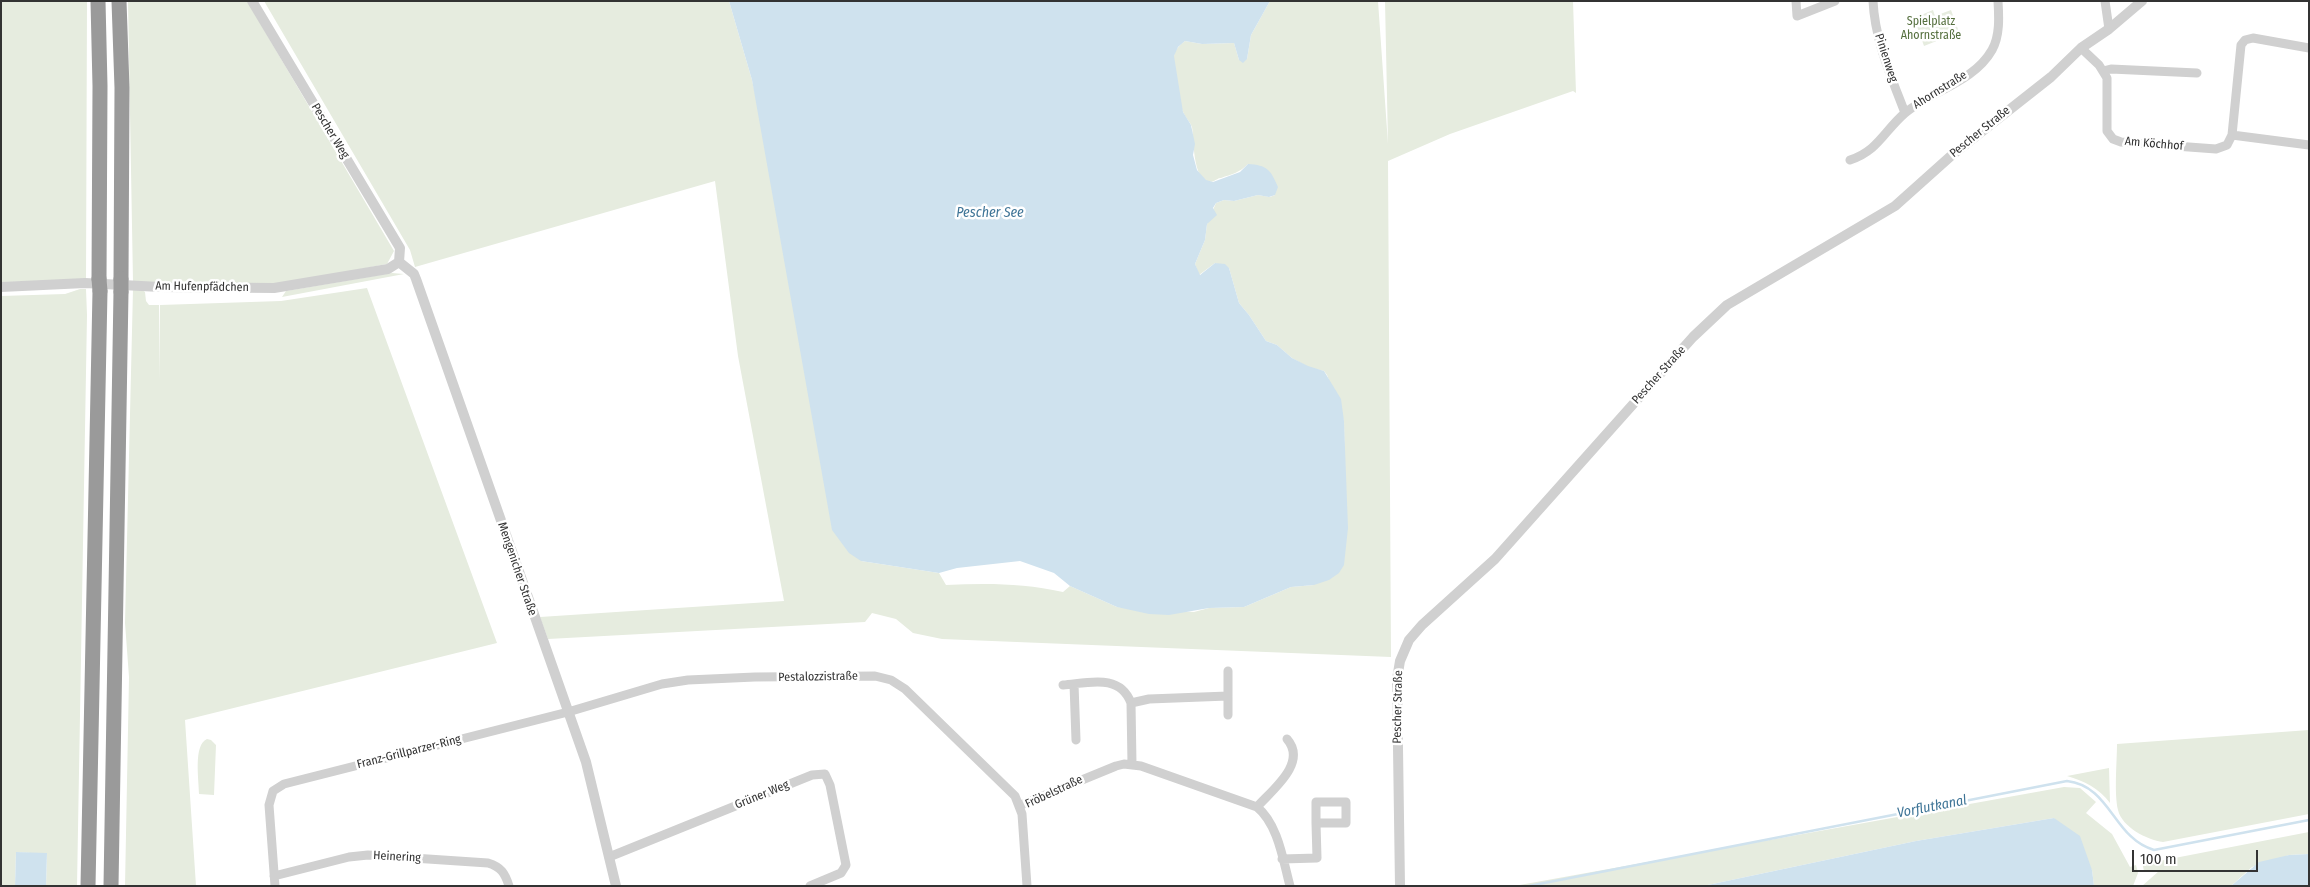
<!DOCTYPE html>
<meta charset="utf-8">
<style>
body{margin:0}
#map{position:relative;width:2310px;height:887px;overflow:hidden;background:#fff;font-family:"Fira Sans Condensed",sans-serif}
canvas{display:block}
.frame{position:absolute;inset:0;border:2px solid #333;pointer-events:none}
.scale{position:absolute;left:2132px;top:850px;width:126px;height:22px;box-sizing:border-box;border:2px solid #333;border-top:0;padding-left:6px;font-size:15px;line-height:18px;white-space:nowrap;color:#333;-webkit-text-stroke:4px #fff;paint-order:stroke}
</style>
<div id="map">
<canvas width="2310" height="887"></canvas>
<div class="frame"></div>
<div class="scale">100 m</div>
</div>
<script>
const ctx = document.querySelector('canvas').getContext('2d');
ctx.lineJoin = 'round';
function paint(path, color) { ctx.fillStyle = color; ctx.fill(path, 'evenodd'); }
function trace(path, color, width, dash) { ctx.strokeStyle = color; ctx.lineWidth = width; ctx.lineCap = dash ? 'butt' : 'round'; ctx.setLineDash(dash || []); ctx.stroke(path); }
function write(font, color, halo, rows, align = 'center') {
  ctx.font = font + ' "Fira Sans Condensed",sans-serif'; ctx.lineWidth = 5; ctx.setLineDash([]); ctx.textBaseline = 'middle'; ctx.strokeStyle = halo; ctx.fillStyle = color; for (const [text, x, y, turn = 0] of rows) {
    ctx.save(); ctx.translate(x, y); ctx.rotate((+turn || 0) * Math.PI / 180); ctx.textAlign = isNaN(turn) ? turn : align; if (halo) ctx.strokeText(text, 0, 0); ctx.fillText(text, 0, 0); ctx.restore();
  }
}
const green = new Path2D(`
 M1 1H87L86 281 1 282Z
 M128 1H247L394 251 387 264 275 285 133 282Z
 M264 1H729L752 80 861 561 939 573 946 585C986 583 1023 583 1063 592L1070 586 1117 607 1194 612 1209 608 1244 607 1291 587 1314 585 1345 480 1344 421 1327 375 1324 371 1308 367 1292 358 1277 345 1266 341 1249 315 1239 303 1229 268 1215 263 1199 275 1195 264 1205 240 1207 224 1216 203 1224 200 1234 201 1258 195 1270 197 1275 195 1248 164C1239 173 1232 174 1221 178 1218 178 1216 180 1214 181 1192 189 1194 137 1192 127 1190 122 1186 118 1184 114 1179 104 1173 67 1174 56 1175 49 1180 45 1185 41L1202 44 1234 43 1239 60 1247 59 1251 35 1270 1H1378L1388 144 1385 1H1573L1576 93 1573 91 1450 134 1388 161 1391 657 942 639 913 633 896 619 872 613 865 622 548 639 540 617 784 601 738 356 715 181 415 267 410 250Z
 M1933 10 1935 16 1951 10 1959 32 1924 46 1914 18Z
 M392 273 404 274 282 297 286 291Z
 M367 288 497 643 185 720 196 886H125L129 677 125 623 133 289 142 290 145 292 146 301 149 305H159L160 381V305L281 301Z
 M80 289H86L87 315 77 886H46L47 854 16 852 15 886H1V296L65 294Z
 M2309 730V814L2163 842C2147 840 2122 827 2118 810 2114 793 2117 762 2117 744Z
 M207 739 211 740 216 745 214 795 199 794C199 780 193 745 207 739Z
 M2109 768 2110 803C2099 788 2084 781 2067 776Z
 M2064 787 2080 788 2096 802 2086 813 2112 834 2130 867 2136 865 2138 873 2133 886H2094L2092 870 2054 818 1916 841 1703 886H1514Z
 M2309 832V854L2289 855 2252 867 2231 886H2142L2159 871H2144L2142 862H2154Z`);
const water = new Path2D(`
 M729 1H1270L1251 35 1247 59 1243 63 1239 60 1234 43 1202 44 1185 41 1178 47 1174 56 1183 112 1191 125 1195 144 1193 155 1197 170 1206 180 1213 182 1240 172 1248 164C1267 165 1271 170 1278 187L1275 195 1269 197 1258 195 1234 201 1224 200 1216 203 1213 208 1217 215 1207 224 1205 240 1195 264 1200 275 1215 263 1225 264 1229 268 1239 303 1249 315 1266 341 1277 345 1292 358 1308 366 1324 371 1341 399 1344 421 1348 528 1344 565 1339 573 1329 580 1314 585 1291 587 1244 607 1209 608 1169 615 1149 614 1117 607 1070 586 1054 573 1020 561 957 568 939 573 861 561 849 553 832 530 752 80Z
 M2054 818 2080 836 2092 870 2094 886H1703L1916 841Z
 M16 852 47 853 46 886H15Z
 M2309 854V886H2231L2259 862 2289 855Z`);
const stream = new Path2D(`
 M1529 886 2067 781C2111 786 2113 838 2154 850L2309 820`);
const minor = new Path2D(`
 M1796 1 1797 16 1835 1
 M1873 1C1875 41 1891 76 1905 113
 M2105 1 2109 29
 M2081 48 2099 65 2107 78V131L2113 139 2121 142 2216 149 2227 145 2232 135 2241 45 2245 40 2253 38 2309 48
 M2103 71 2111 69 2197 73
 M2232 135 2309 145
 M1850 160C1878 151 1884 131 1905 113 1931 91 1974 82 1992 50 2000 36 1999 17 1998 1
 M1074 684 1076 740
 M1063 685C1088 683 1120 673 1131 703L1132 764
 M1131 703 1149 699 1228 696
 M1228 715V671
 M1021 805 1116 766 1124 764 1141 766 1257 807C1278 824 1283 860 1290 886
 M1257 807C1272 790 1308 763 1287 739
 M609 857 812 775 825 774 830 785 846 865 841 873 810 886
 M1282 859 1317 858 1316 823H1346V802H1316V823
 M274 876 349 857 368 855 488 863C501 867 505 873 509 886
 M275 886 269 805 273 791 284 784 568 712 662 684 688 680 755 677 875 676 891 680 905 689 1015 796 1022 814 1027 886`);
const tertiary = new Path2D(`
 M252 1 400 248 399 262
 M399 262 414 274 416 279 586 762 616 886
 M1 287 85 283 160 287 274 288 388 269 399 262
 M1400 886 1397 679 1400 661 1409 640 1422 625 1495 559 1693 337 1727 305 1895 206 1952 155 2051 77 2081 48 2109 29 2142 1`);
const motorway = new Path2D(`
 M98 1 100 86 99 279
 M119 1 122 88 121 279
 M88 886 100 291
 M111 886 121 292`);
const motorwayBridge = new Path2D(`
 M99 279 100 291
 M121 292V279`);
const parkNames = [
 ["Spielplatz",1931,22],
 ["Ahornstraße",1931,36]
];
const streetNames = [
 ["Pinienweg",1886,58,72],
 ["Ahornstraße",1940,90,-32],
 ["Pescher Weg",330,131,59],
 ["Pescher Straße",1980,132,-39],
 ["Am Köchhof",2154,144,5],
 ["Am Hufenpfädchen",202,287,1],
 ["Pescher Straße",1659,375,-48],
 ["Mengenicher Straße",517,569,71],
 ["Pestalozzistraße",818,677,-1],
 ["Pescher Straße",1398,707,-89],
 ["Franz-Grillparzer-Ring",409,752,-14],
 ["Fröbelstraße",1054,792,-25],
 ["Grüner Weg",762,795,-22],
 ["Heinering",397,857,3]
];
const waterNames = [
 ["Pescher See",990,213],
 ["Vorflutkanal",1932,807,-11]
];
paint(green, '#e6ecdf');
paint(water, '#cfe2ee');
trace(stream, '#cfe2ee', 2.5);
trace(minor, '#d0d0d0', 9);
trace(tertiary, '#d0d0d0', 10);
trace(motorway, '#9a9a9a', 15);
trace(motorwayBridge, '#9a9a9a', 15);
write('12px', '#56703f', '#fff', parkNames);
write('12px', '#333', '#fff', streetNames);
write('italic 14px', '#3f7597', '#fff', waterNames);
</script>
